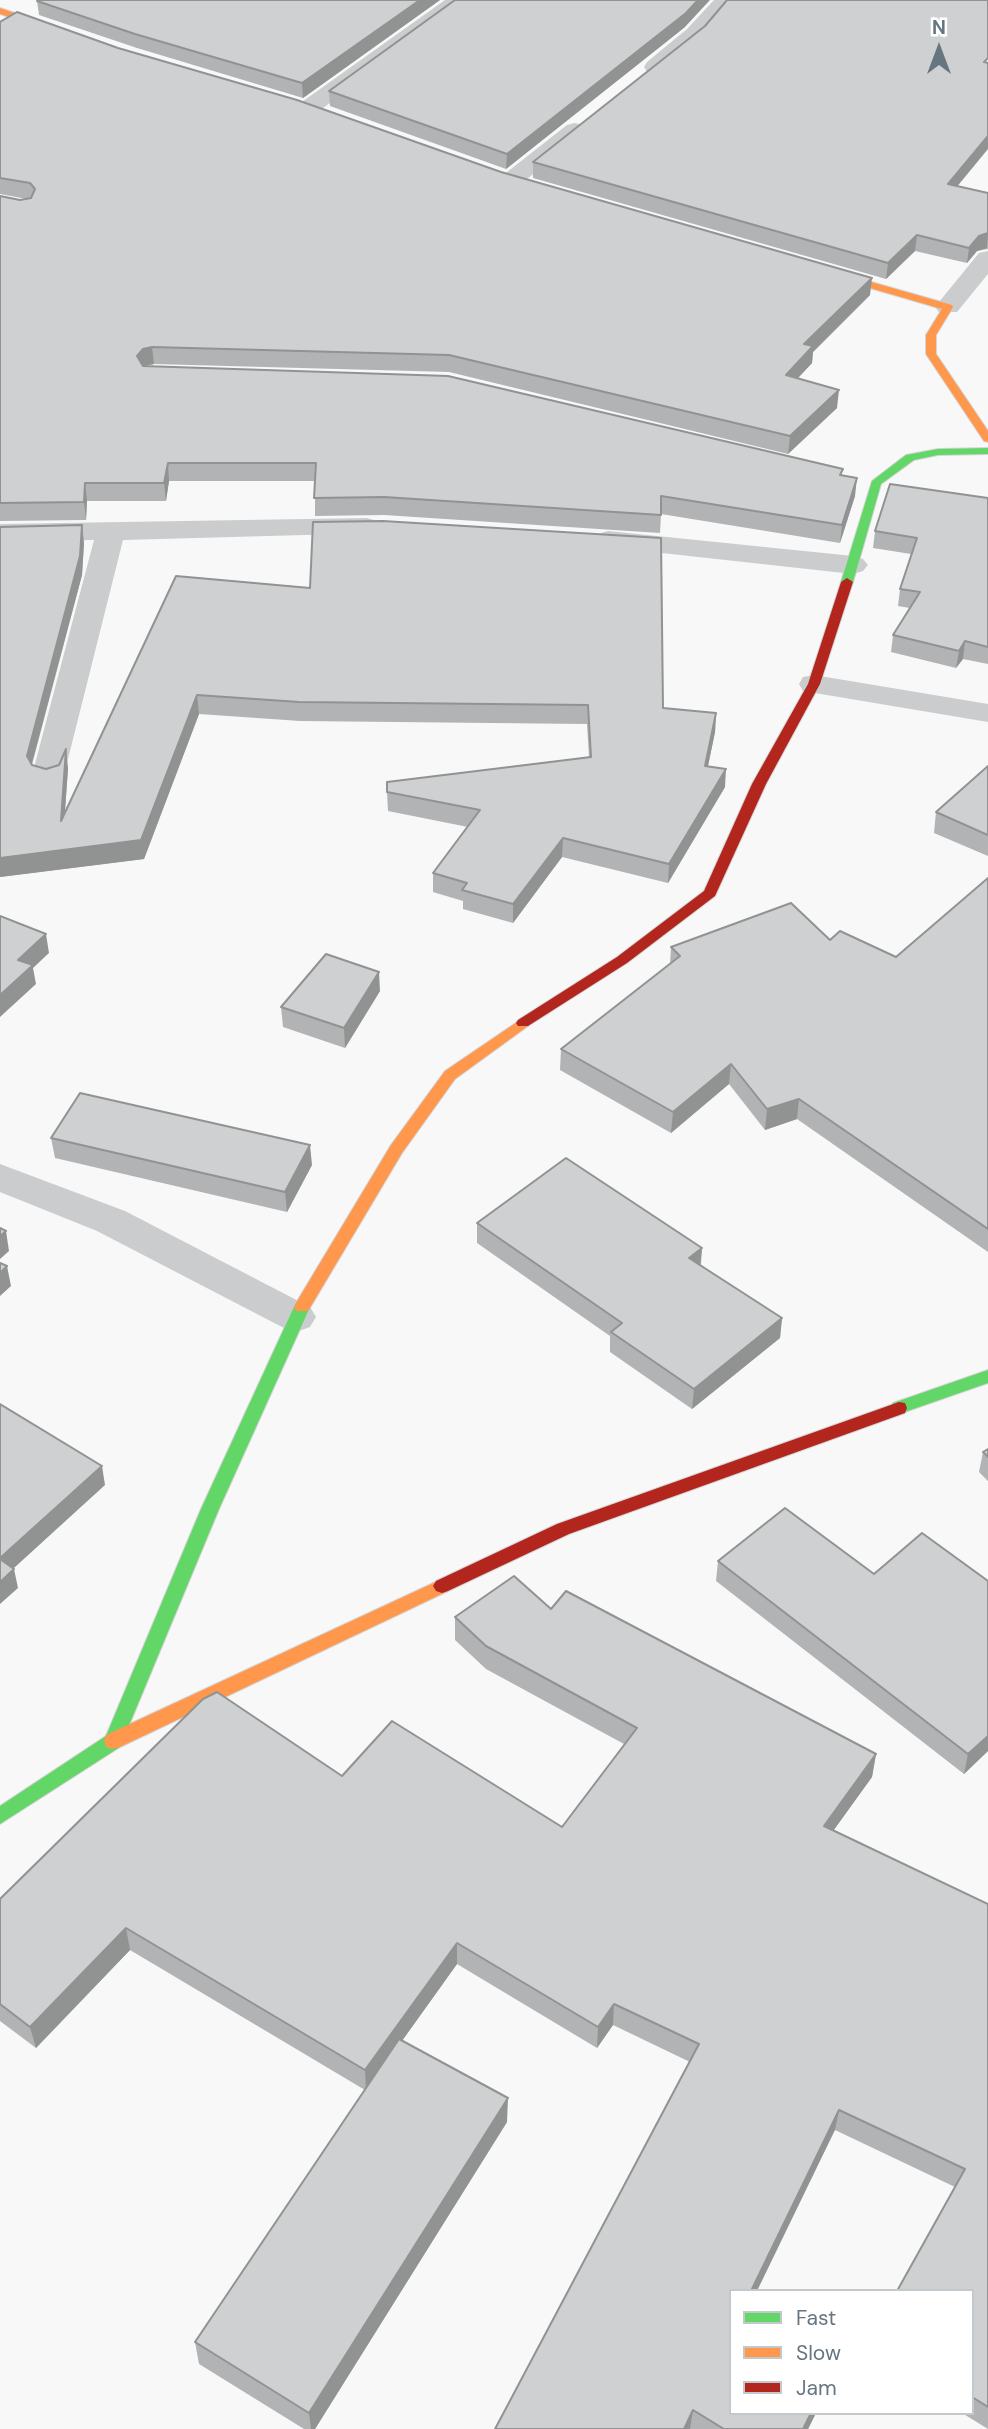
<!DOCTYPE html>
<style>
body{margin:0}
#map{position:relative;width:988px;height:2429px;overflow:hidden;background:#f8f8f8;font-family:"DM Sans",sans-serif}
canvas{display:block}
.legend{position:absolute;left:729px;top:2289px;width:245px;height:126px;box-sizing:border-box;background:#fff;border:2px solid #c2c8cc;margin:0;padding:9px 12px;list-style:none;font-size:21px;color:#667680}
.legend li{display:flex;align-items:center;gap:14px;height:35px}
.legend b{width:35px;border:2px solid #c2c8cc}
.north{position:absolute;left:904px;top:14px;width:70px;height:70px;-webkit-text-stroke:5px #fff;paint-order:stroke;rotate:0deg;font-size:19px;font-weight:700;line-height:28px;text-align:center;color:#667680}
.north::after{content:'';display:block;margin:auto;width:24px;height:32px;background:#667680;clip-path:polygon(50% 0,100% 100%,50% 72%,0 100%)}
</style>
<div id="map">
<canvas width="988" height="2429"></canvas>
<ul class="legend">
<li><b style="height:9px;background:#63d668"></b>Fast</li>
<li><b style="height:9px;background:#ff974d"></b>Slow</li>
<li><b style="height:9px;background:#b3261e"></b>Jam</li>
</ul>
<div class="north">N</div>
</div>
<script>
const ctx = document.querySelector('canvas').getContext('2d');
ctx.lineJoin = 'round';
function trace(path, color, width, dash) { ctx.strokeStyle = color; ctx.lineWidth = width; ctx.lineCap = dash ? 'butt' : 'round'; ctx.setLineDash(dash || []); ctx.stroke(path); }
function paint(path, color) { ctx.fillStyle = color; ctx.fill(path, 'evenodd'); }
const street = new Path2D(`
 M445 0H470L315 114H299L296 109 299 104Z
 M714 0H737C723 20 671 78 647 72L644 67 647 62 687 29Z
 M575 123 583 125 587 130 583 135 518 186H502L498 181 502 176 567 125Z
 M988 251V274L957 312H939L935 307 939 302 979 253Z
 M367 518 377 521 381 527 377 533 123 540 64 775 59 782 48 785 37 782 32 775 94 540 0 542V524Z
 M608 531 853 556 863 559 868 565 863 571 853 574 598 546 594 540 598 534Z
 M814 675 988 704V722L803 691 799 684 803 677Z
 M0 1164 125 1211 310 1307 316 1317 310 1327 296 1332 282 1327 97 1231 0 1192Z`);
const fast = new Path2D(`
 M988 448V454L938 455 914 460 881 484 853 582 847 586 843 585 841 582 872 481 906 455 938 449Z
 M302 1301 308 1303 310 1307 219 1509 120 1747 0 1824V1806L106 1736 201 1509 294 1307 296 1303Z
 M988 1370V1383L899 1414 893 1413 891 1408 893 1403Z`);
const slow = new Path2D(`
 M0 8 64 30 65 32 58 34 0 14Z
 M819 267 952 305 953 307 936 335V354L988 431V442L984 441 926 354V335L942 309 815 272 814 270Z
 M523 1018 528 1020 530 1023 528 1026 455 1079 402 1153 308 1311H296L294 1307 296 1303 391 1145 445 1071Z
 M442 1579 448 1581 451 1586 448 1591 120 1747 113 1749 106 1747 104 1741 106 1735Z`);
const jam = new Path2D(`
 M847 578 853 582 820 684 766 784 715 896 627 963 528 1026H518L516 1023 518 1020 617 957 704 891 752 784 808 684 841 582Z
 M899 1402 905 1403 907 1408 905 1413 569 1534 448 1591 442 1593 436 1591 433 1586 436 1581 557 1524Z`);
const wall = new Path2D(`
 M39 0H440L303 98 137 48 39 15 37 1Z
 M0 22 118 48 501 172 870 295 813 352 812 363 797 379 837 408 788 454 449 372 154 364 145 366 843 476 855 496 840 543 661 514 660 533 384 515 315 516V481H169L166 501H87L86 520 0 521V196L20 200 27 199 0 194Z
 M705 26 957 186 988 193V249L977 251 967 263 915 251 886 279 533 178V162Z
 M685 27 506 169 330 106 329 91Z
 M988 498V664L963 659 956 668 891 652 893 635 910 608 898 606 900 589 911 554 873 548 875 531Z
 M0 526 84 543 82 575 32 765 46 769 68 768 65 811 176 576 663 708 716 713 715 732 708 766 725 787 668 883 562 857 513 923 463 909V901L433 892V873L468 827 388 811 387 792 589 757 587 724 300 721 199 714 144 859 0 877Z
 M988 766V856L934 833 936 812Z
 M988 878V1252L797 1119 765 1130 729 1084 671 1133 560 1070 561 1049 670 964 671 947 830 940 896 957Z
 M380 991 345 1048 283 1027 281 1007Z
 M51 1138 312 1165 287 1212 55 1158Z
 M477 1223 702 1248 701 1265 782 1318 780 1338 692 1409 610 1352V1336L477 1243Z
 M988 1449V1481L979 1472 983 1452Z
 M718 1561 874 1574 988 1581V1751L964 1774 716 1581Z
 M551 1609 876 1754 872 1777 833 1830 988 1904V2429L962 2413H972V2291L955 2187 835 2130 731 2291V2413H816L808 2429H495L690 2062 613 2025 597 2048 457 1964 402 2041 507 2122 315 2429H304L199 2364 195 2342 365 2090 130 1950 36 2048 0 2021V1899L342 1776 562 1827 624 1744 486 1669 455 1640V1617Z`);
const shadedWall = new Path2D(`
 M420 0H440L303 98 302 83Z
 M698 0H710L685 27 506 169 507 154Z
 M988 136V149L946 200 948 184Z
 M988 233 987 248 977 251 967 263 969 248 979 236Z
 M917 235 915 251 886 279 888 263Z
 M872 278 870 295 813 352 812 363 784 393 786 375 804 344Z
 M152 347 154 364 144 366 139 374 137 356 143 349Z
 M839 390 837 408 788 454 790 436Z
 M168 463 169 481 166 501 164 483Z
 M857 478 855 496 840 543 842 525Z
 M85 483 87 501 86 520 84 502Z
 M82 525 84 543 82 575 29 774 27 756Z
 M965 641 963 659 956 668 959 651Z
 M197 695 199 714 144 859 0 877V858L141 840Z
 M716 713 715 732 704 785 705 766Z
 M66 749 68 768 63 840 61 821Z
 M726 769 725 787 668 883 669 864Z
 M563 838 562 857 513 923V904Z
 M46 934 49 953 33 968 36 984 0 1017V995L18 960Z
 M379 972 380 991 345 1048 344 1028Z
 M731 1064 729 1084 671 1133 673 1112Z
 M799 1099 797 1119 765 1130 767 1109Z
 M310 1145 312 1165 287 1212 285 1192Z
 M6 1231 9 1251 0 1259V1236Z
 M702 1248 700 1268 689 1258Z
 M7 1266 11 1286 0 1296V1273Z
 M782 1318 780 1338 692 1409 694 1389Z
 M102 1466 105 1485 3 1578 0 1558Z
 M14 1569 18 1588 0 1604V1582Z
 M988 1736V1751L964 1774 968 1754Z
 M876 1754 872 1777 821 1848 824 1826Z
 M126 1928 130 1950 36 2048 30 2027Z
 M457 1943V1964L366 2091 365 2070Z
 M614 2004 613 2025 597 2048 598 2027Z
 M508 2098 507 2122 315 2429H311L309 2413Z
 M839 2110 835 2130 757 2291H751Z
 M693 2410 690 2429H684Z
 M811 2413H816L808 2429H803Z`);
const building = new Path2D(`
 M39 0H420L302 83 135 34 37 1Z
 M455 0H698L686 13 507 154 329 91Z
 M727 0H988V58L984 62 988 63V136L948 184 988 193V233L979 236 969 248 917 235 888 263 533 162 705 26Z
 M17 12 118 48 297 100 501 172 872 278 804 344 813 346 786 375 839 390 790 436 449 355 152 347 143 349 137 356 143 366 448 376 843 469 840 475 857 478 842 525 661 496V515L384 497 314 498 316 463H168L164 483H85L84 502 0 503V196L20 200 31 198 35 189 30 183 0 178V22Z
 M890 484 988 498V647L965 641 959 651 893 635 920 592 900 589 917 538 875 531Z
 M383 521 661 538 663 708 716 713 705 766 726 769 669 864 563 838 513 904 462 890 467 883 433 873 480 810 387 792V782L591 757 588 705 299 702 197 695 141 840 0 858V527L82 525 80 556 27 756 32 765 46 769 59 765 66 749 61 821 176 576 310 588 313 522Z
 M988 766V835L936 812Z
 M988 878V1229L799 1099 767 1109 731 1064 673 1112 561 1049 680 956 671 947 791 903 830 940 840 931 896 957Z
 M0 916 46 934 18 960 33 965 0 995Z
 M326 954 379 972 344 1028 281 1007Z
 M80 1093 310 1145 285 1192 51 1138Z
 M566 1158 702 1248 689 1258 782 1318 694 1389 611 1332 622 1323 477 1223Z
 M0 1228 6 1231 0 1236Z
 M0 1263 7 1266 0 1273Z
 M0 1404 102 1466 0 1558Z
 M988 1449V1457L983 1452Z
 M785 1508 874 1574 922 1533 988 1581V1736L968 1754 718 1561Z
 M0 1559 14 1569 0 1582Z
 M514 1576 551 1609 566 1591 876 1754 824 1826 988 1904V2407L972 2397V2291H897L965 2169 839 2110 751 2291H731V2413H811L803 2429H724L693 2410 684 2429H495L699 2044 614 2004 598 2027 457 1943 365 2070 126 1928 30 2027 0 2004V1899L203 1699 217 1692 342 1776 392 1721 562 1827 637 1728 486 1646 455 1617Z
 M399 2039 508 2098 309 2413 195 2342Z`);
trace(fast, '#d4d5d6', 2);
trace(slow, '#d4d5d6', 2);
trace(jam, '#d4d5d6', 2);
paint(street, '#cbcccd');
paint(fast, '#63d668');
paint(slow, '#ff974d');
paint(jam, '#b3261e');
paint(wall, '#b2b3b4');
paint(shadedWall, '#919292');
paint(building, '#cfd0d1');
trace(building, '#919292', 2);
</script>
